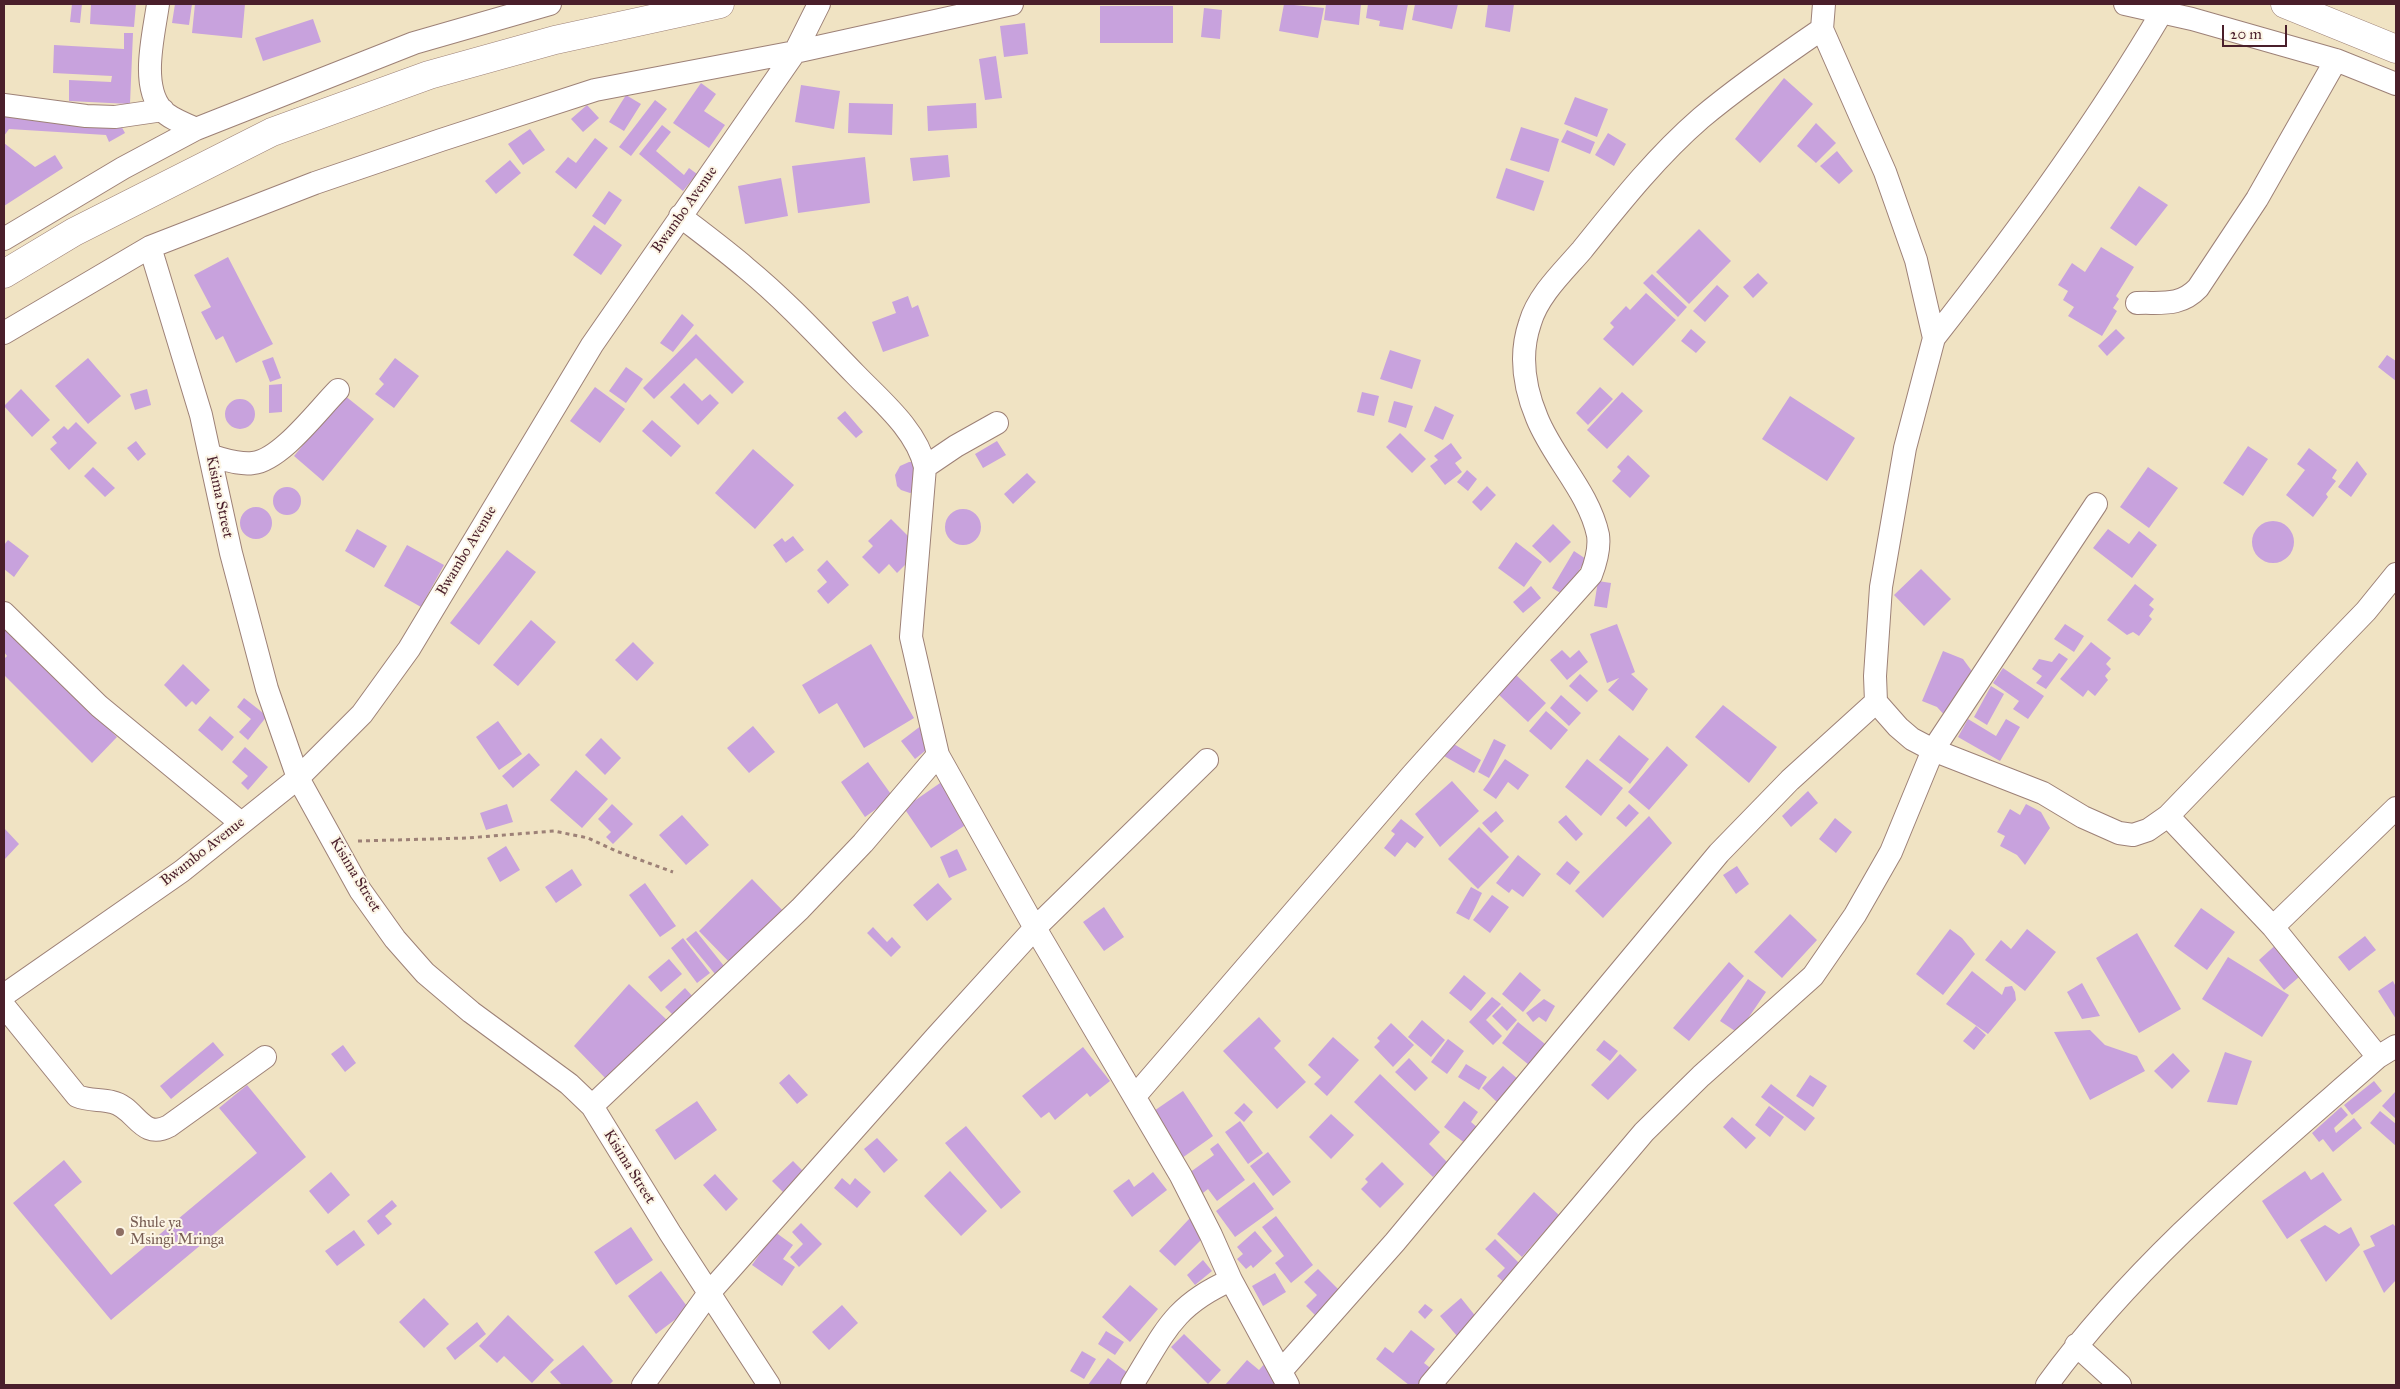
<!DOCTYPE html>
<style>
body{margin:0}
#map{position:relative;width:2400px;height:1389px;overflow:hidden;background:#f0e3c3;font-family:"IM FELL Great Primer",serif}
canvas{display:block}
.frame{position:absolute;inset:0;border:5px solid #4a1f2b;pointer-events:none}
.scale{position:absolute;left:2222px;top:25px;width:65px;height:22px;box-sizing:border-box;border:2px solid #4a1f2b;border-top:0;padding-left:6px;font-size:15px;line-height:18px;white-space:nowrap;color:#4a1f2b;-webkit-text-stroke:4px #fcf5e5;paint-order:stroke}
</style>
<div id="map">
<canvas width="2400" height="1389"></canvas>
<div class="frame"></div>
<div class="scale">20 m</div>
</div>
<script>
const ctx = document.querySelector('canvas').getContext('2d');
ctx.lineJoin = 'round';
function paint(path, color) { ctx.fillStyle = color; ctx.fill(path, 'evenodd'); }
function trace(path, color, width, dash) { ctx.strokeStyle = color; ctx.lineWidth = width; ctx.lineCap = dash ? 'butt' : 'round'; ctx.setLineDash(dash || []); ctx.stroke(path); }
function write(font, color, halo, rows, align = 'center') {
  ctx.font = font + ' "IM FELL Great Primer",serif'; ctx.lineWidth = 4; ctx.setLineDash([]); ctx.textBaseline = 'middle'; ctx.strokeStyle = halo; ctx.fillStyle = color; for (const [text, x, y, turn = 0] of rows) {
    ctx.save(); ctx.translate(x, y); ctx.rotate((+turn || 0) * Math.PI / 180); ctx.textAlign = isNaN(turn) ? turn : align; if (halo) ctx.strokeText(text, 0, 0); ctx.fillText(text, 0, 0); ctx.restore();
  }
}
const building = new Path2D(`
 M72 4H82L80 23 70 22Z
 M91 4H136L134 27 90 24Z
 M175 4H192L189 25 172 23Z
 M195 4H245L242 38 192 33Z
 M1284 4 1324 8 1318 38 1279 31Z
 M1326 4H1361L1359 25 1324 20Z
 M1368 4H1408L1403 30 1379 26 1380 21 1366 18Z
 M1415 4H1458L1452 29 1412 20Z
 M1488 4H1514L1510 32 1485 27Z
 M1100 6H1173V43H1100Z
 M1204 8 1222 10 1220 39 1201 37Z
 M313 19 321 42 263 61 255 38Z
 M1025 23 1028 54 1004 57 1000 26Z
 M124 33H133L130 104 69 101V80L111 82 112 76 53 73 54 45 124 49Z
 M996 56 1002 98 985 100 979 59Z
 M1784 78 1813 104 1760 163 1735 139Z
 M701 83 716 94 704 111 725 125 709 148 673 123Z
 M801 85 840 91 834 129 795 122Z
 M626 95 641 104 624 131 609 122Z
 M1575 97 1608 109 1597 137 1564 124Z
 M655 100 667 109 631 156 619 147Z
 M849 103 893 104 892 135 848 133Z
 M976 103 977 128 928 131 927 106Z
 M587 105 599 118 583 132 571 119Z
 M4 115 119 122 125 133 109 142 106 135 9 129 4 136Z
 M1816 123 1836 143 1816 163 1797 146Z
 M662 125 671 132 656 151 684 175 689 168 697 174 683 191 639 154Z
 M1521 127 1559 139 1549 172 1510 160Z
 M530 129 545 150 523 165 508 144Z
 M1567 130 1595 142 1590 154 1561 142Z
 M1608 133 1626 144 1614 166 1595 155Z
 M595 138 608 148 576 189 555 172 568 157 576 163Z
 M4 143 35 167 55 155 63 168 4 206Z
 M1837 151 1853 171 1839 184 1820 166Z
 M948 155 950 177 913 181 910 158Z
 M865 157 870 203 798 213 792 166Z
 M510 160 521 173 496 194 485 181Z
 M1506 168 1544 181 1534 211 1496 198Z
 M781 178 788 216 745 224 738 186Z
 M2139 186 2168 205 2136 246 2110 228Z
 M609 191 622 200 605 225 592 216Z
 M594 225 622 245 601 275 573 255Z
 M1699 229 1731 261 1689 304 1656 272Z
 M2101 247 2134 267 2116 296 2119 299 2113 308 2117 311 2102 336 2068 316 2074 307 2063 300 2068 291 2058 285 2072 263 2085 272Z
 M228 257 273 344 236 363 223 336 216 340 201 312 211 307 194 275Z
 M1758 273 1768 283 1753 298 1743 287Z
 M1652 274 1687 307 1678 317 1643 283Z
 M1717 285 1729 296 1705 322 1693 311Z
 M1646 293 1676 320 1633 366 1603 339 1614 327 1610 323 1626 306 1630 310Z
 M908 296 912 308 918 305 929 336 883 352 872 322 896 313 892 302Z
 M682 314 694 325 673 352 660 343Z
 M1691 329 1706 342 1696 353 1681 341Z
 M2116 329 2125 338 2107 356 2098 346Z
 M696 334 744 382 732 394 696 358 654 399 643 388Z
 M1390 350 1421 360 1412 389 1380 379Z
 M2387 355 2396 361V381L2378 367Z
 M273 357 281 378 270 382 262 361Z
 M88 358 121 396 88 424 55 386Z
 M395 358 419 376 394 408 375 394 384 384 379 379Z
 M626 367 643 379 626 403 609 391Z
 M684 383 702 401 710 394 719 403 698 425 670 397Z
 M282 384V412L269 413V385Z
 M595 387 625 409 600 443 570 421Z
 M1600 387 1613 399 1588 425 1576 413Z
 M21 389 50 420 32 437 4 406Z
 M147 389 151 405 135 410 130 394Z
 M1362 392 1379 396 1374 416 1357 412Z
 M1622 392 1643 411 1607 449 1587 430Z
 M344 395 374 419 323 481 294 456Z
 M1790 396 1855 438 1827 481 1762 439Z
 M225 414a15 15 0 1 1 30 0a15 15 0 1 1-30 0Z
 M1394 401 1413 406 1406 428 1388 422Z
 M1435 406 1454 415 1443 440 1424 431Z
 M845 411 863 432 856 438 837 418Z
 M652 420 681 446 671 457 642 431Z
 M76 422 97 443 69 470 50 449 57 443 52 437 64 426 68 430Z
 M1400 433 1426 459 1412 473 1386 447Z
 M136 441 146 454 138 461 127 448Z
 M997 441 1006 455 983 468 975 454Z
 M1451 443 1462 458 1455 463 1462 472 1445 485 1430 466 1438 460 1434 456Z
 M2248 446 2268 459 2243 496 2223 483Z
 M2309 448 2337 470 2332 478 2336 481 2326 494 2328 497 2313 517 2286 495 2305 470 2297 464Z
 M753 449 794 485 755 529 715 493Z
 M1628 455 1650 476 1630 498 1612 481 1621 471 1617 467Z
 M2357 461 2367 474 2351 497 2338 487Z
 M909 462H915V492L910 493 901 490 897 486 895 475 900 466Z
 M93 467 115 488 105 497 84 476Z
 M2148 467 2178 488 2149 528 2120 507Z
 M1467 470 1477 479 1468 491 1457 482Z
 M1027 473 1036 482 1013 504 1004 494Z
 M1487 486 1496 495 1481 511 1472 502Z
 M273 501a14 14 0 1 1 28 0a14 14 0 1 1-28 0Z
 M240 523a16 16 0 1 1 32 0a16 16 0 1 1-32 0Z
 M945 527a18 18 0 1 1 36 0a18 18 0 1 1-36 0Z
 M891 519 921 549 897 573 889 564 879 574 862 557 873 546 868 541Z
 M2252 542a21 21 0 1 1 42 0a21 21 0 1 1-42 0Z
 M1553 524 1571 542 1550 563 1532 546Z
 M357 529 387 546 374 568 345 551Z
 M2108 529 2129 544 2139 531 2157 545 2132 578 2093 548Z
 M793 536 804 550 786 563 773 545 782 538 785 542Z
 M8 540 29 556 14 577 4 569V545Z
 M1516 542 1542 562 1524 587 1498 568Z
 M407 545 444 565 421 607 384 586Z
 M507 550 536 572 479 645 450 623Z
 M1574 551 1586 559 1564 595 1552 588Z
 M827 560 849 585 828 604 817 591 827 582 817 570Z
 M1921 569 1951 599 1924 626 1894 595Z
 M1598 581 1611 583 1607 608 1594 606Z
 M2135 584 2154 599 2149 605 2154 609 2149 616 2152 619 2139 636 2133 632 2127 635 2107 620Z
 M1531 586 1541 598 1523 613 1513 602Z
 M531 620 556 642 518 686 493 665Z
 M4 624 117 737 92 763 4 675V659L7 656 4 652Z
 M1617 624 1635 672 1631 674 1648 689 1633 711 1608 690 1619 678 1607 683 1590 634Z
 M2065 624 2084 636 2074 652 2054 639Z
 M633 642 654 663 637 681 615 660Z
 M2091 642 2111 658 2106 664 2111 669 2105 676 2108 680 2095 696 2088 690 2083 697 2060 679Z
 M871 644 914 718 864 748 837 703 819 714 802 685Z
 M1562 650 1570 658 1579 650 1588 662 1567 680 1550 660Z
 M1943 651 1963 659 1974 674 1948 719 1937 707 1922 701Z
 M2059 653 2068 659 2046 689 2036 683 2042 676 2032 669 2039 659 2052 662Z
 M183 664 210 690 196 705 192 701 186 707 164 685Z
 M2003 668 2044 696 2028 719 2013 709 2019 701 1993 683Z
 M1580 674 1598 691 1587 702 1569 686Z
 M1516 675 1546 703 1528 722 1498 694Z
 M1991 686 2004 694 1987 725 1974 717Z
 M1561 695 1581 713 1569 726 1550 708Z
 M244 698 267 716 248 740 239 732 251 719 237 707Z
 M1723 705 1777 747 1749 783 1695 737Z
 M1546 711 1568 730 1551 750 1529 731Z
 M210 716 234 737 222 751 198 730Z
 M1968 719 1996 736 2006 719 2020 727 2000 761 1958 737Z
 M498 721 522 754 499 770 476 737Z
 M922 725 935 743 915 759 901 741Z
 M753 726 775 752 749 773 727 748Z
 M1619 735 1649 759 1630 784 1599 760Z
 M601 738 621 758 605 775 585 755Z
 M1494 739 1506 745 1489 778 1478 772Z
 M1452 743 1481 760 1474 773 1444 756Z
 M1667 746 1688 765 1649 810 1628 792Z
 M245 747 268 767 248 790 241 783 248 776 232 762Z
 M529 753 540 765 513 788 502 776Z
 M1505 759 1529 775 1518 790 1508 782 1496 799 1483 790Z
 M1587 759 1623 788 1601 816 1565 787Z
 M868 762 893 797 865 817 841 782Z
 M576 770 608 799 582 828 550 800Z
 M943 781 970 822 931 848 904 808Z
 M1452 781 1479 811 1440 847 1415 814Z
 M1808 791 1818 803 1791 827 1782 816Z
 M507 804 513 822 486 830 480 813Z
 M612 804 633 824 613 844 606 837 611 832 598 819Z
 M1629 804 1639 813 1626 827 1616 818Z
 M2026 804 2041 812 2050 828 2025 865 2017 855 2000 846 2005 836 1997 832 2010 809 2020 815Z
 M1496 811 1504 821 1491 833 1482 823Z
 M682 815 709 845 686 865 659 835Z
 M1566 815 1583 834 1576 841 1558 822Z
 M1649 816 1672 843 1603 918 1575 891Z
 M1835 818 1852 832 1836 853 1819 839Z
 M1401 819 1424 837 1415 848 1407 842 1395 857 1384 848 1395 834 1391 831Z
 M1479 827 1509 857 1478 889 1448 859Z
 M4 828 19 844 4 860Z
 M506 846 520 870 500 882 487 858Z
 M957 849 967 870 949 878 940 857Z
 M1518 855 1541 874 1523 897 1512 889 1509 893 1496 883Z
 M1567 861 1580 872 1570 885 1556 874Z
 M1737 866 1749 884 1736 894 1723 875Z
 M572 869 582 885 556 903 545 887Z
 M752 879 787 915 734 967 699 931Z
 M645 883 676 926 660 937 629 895Z
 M938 883 952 899 927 921 913 905Z
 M1471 887 1482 893 1469 920 1456 913Z
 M1492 895 1509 907 1490 933 1473 920Z
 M1104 907 1124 937 1104 951 1083 922Z
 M2201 908 2235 932 2207 970 2174 946Z
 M1790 914 1817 940 1782 978 1754 952Z
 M873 927 887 942 892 937 901 947 891 957 867 933Z
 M1950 929 1962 938 1975 954 1943 995 1916 974Z
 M2027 929 2056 952 2025 991 1985 960 2001 940 2011 949Z
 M696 931 724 966 715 974 686 939Z
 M2137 933 2181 1009 2139 1033 2096 958Z
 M2365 936 2376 950 2349 971 2338 957Z
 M683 938 710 973 697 983 671 948Z
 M2280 941 2306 971 2284 990 2259 960Z
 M2228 957 2289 995 2262 1037 2202 999Z
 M669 959 682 974 661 992 648 977Z
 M1729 962 1744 976 1689 1041 1673 1028Z
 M1972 971 2002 995 2005 987 2012 986 2015 992 2016 1000 1988 1034 1946 1004Z
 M1520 972 1541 990 1523 1012 1502 994Z
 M1464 975 1486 993 1471 1011 1449 993Z
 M1748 979 1766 992 1738 1033 1720 1021Z
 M2393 981 2396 987V1019L2378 991Z
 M2082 983 2100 1016 2082 1019 2067 992Z
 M629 984 668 1021 610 1083 574 1046Z
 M685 988 694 998 675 1017 665 1007Z
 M1492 997 1501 1004 1486 1020 1502 1036 1493 1045 1469 1022Z
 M1544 999 1555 1006 1546 1022 1539 1017 1533 1022 1526 1013Z
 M1502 1006 1517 1020 1507 1031 1492 1016Z
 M1259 1017 1281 1041 1274 1048 1306 1082 1277 1109 1223 1051Z
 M1422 1020 1445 1040 1431 1057 1408 1037Z
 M1518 1022 1545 1044 1529 1065 1502 1043Z
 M1391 1023 1414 1045 1393 1067 1374 1047 1380 1041 1377 1038Z
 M1976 1026 1986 1035 1974 1050 1963 1041Z
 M2090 1030 2105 1045 2137 1056 2145 1071 2090 1100 2054 1032Z
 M1333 1037 1359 1060 1327 1096 1314 1084 1321 1077 1308 1065Z
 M1448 1039 1464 1051 1447 1074 1431 1062Z
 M1604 1040 1618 1051 1610 1061 1596 1050Z
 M213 1042 224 1055 171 1099 160 1086Z
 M343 1045 356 1063 345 1072 331 1054Z
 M1083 1047 1110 1081 1090 1097 1087 1093 1055 1120 1049 1112 1041 1118 1022 1096Z
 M2225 1052 2252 1061 2237 1105 2207 1102Z
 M2173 1053 2190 1071 2172 1089 2154 1071Z
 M1620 1054 1637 1070 1608 1100 1591 1085Z
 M1409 1058 1428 1078 1415 1091 1395 1072Z
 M1466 1064 1487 1077 1479 1090 1458 1077Z
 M1503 1066 1519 1080 1498 1103 1482 1088Z
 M789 1074 808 1095 797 1104 779 1083Z
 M1380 1074 1440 1132 1429 1144 1447 1162 1433 1177 1354 1102Z
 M1810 1075 1827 1086 1813 1107 1796 1096Z
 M2374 1081 2382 1091 2352 1115 2344 1105Z
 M1771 1084 1815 1118 1805 1131 1761 1097Z
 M247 1085 306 1157 111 1320 13 1203 64 1160 82 1182 54 1205 111 1275 257 1153 219 1108Z
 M1183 1091 1213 1136 1182 1158 1151 1113Z
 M2395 1092 2396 1093V1119L2382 1106Z
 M697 1101 717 1130 675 1160 655 1130Z
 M1464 1101 1478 1112 1471 1122 1478 1128 1466 1144 1444 1127Z
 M1244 1103 1253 1112 1244 1122 1234 1113Z
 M1769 1106 1784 1117 1770 1137 1755 1125Z
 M2341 1107 2348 1115 2334 1128 2336 1133 2354 1118 2362 1128 2333 1152 2323 1139 2319 1142 2312 1133Z
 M2380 1111 2396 1124V1146L2370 1123Z
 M1331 1114 1354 1135 1331 1159 1309 1137Z
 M1732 1117 1756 1138 1746 1149 1723 1127Z
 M1240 1121 1263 1153 1248 1164 1225 1132Z
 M966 1126 1021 1192 1001 1209 945 1143Z
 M877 1138 898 1160 884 1173 864 1149Z
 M1218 1143 1245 1180 1217 1201 1208 1189 1203 1193 1189 1173 1214 1155 1210 1149Z
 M1268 1152 1291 1182 1273 1196 1250 1166Z
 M793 1161 804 1172 784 1193 772 1181Z
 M1382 1162 1404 1184 1380 1208 1361 1189 1368 1182 1365 1179Z
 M950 1171 987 1211 961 1236 924 1196Z
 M2305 1171 2311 1180 2323 1172 2342 1200 2287 1239 2262 1201Z
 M331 1172 350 1195 328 1214 309 1191Z
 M1153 1172 1167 1190 1132 1217 1113 1191 1129 1179 1134 1187Z
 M715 1174 738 1199 726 1211 703 1185Z
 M842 1178 850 1185 855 1178 871 1192 857 1208 834 1188Z
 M1254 1182 1274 1209 1235 1237 1216 1211Z
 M1534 1192 1559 1215 1522 1257 1497 1234Z
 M392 1200 397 1206 385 1216 392 1224 378 1235 367 1221Z
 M1276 1216 1313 1265 1291 1283 1275 1263 1284 1256 1262 1227Z
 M1190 1218 1207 1234 1175 1266 1159 1251Z
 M801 1223 822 1244 799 1267 790 1257 803 1244 792 1232Z
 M2393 1224 2396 1227V1280L2384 1293 2363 1251 2375 1246 2370 1236Z
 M2325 1225 2339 1234 2351 1227 2360 1245 2326 1282 2300 1240Z
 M631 1227 653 1260 616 1285 594 1252Z
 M354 1230 365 1245 337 1266 325 1251Z
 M1255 1231 1272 1251 1253 1268 1251 1265 1246 1269 1237 1259 1243 1254 1237 1247Z
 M775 1232 793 1245 783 1259 795 1267 782 1286 752 1265Z
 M1495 1239 1523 1267 1507 1285 1497 1276 1505 1268 1485 1249Z
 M1203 1260 1212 1271 1195 1285 1187 1275Z
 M1318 1269 1340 1291 1316 1316 1306 1306 1317 1295 1304 1282Z
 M661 1271 689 1309 656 1334 628 1296Z
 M1275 1273 1286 1292 1263 1306 1252 1286Z
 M1130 1285 1158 1309 1130 1342 1102 1317Z
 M424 1298 449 1324 424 1348 399 1322Z
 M1461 1298 1477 1318 1457 1336 1440 1316Z
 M1425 1304 1433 1310 1425 1319 1418 1312Z
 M842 1305 858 1323 829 1350 812 1332Z
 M508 1315 554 1360 532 1383 504 1356 497 1363 479 1346Z
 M477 1322 486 1334 455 1360 446 1348Z
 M1411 1330 1435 1349 1424 1363 1433 1370 1421 1385H1409L1376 1359 1385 1347 1393 1353Z
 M1106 1331 1124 1342 1115 1355 1098 1344Z
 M1184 1334 1221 1370 1208 1384 1171 1347Z
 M583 1345 613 1381 609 1385H562L550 1372Z
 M1082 1351 1096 1359 1084 1379 1070 1371Z
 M1108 1358 1132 1376 1126 1385H1088Z
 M1247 1360 1259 1370 1266 1362 1281 1385H1225Z`);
const path = new Path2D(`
 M358 841 467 838 554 831 588 838 616 851 673 872`);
const minor = new Path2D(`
 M158 4C154 34 140 85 162 110 170 119 186 124 196 129
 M1824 4 1822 29 1885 172 1916 260 1934 338 1905 448 1881 587 1875 676 1876 702 1898 727 1912 739 1933 750 2043 793 2083 817 2119 833 2133 835 2148 830 2168 816 2366 611 2396 574
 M2125 4 2192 19 2336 60 2396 84
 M4 105 86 116 115 117 163 110
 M680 216C702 233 725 250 746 268 785 300 820 338 855 374 880 400 917 430 925 467L911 637 938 755 1035 928 1181 1176 1211 1235 1231 1280 1288 1385
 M4 239 123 168 196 129 414 43 550 4
 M150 247 201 415 231 553 267 689 298 778 360 890 395 939 425 973 471 1012 569 1084 592 1106 670 1233 769 1385
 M2137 303C2161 302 2180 307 2198 288L2257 199 2336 60
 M4 333 150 247 315 183 441 140 595 90 795 52 1012 4
 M1934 338C2016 234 2094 127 2162 12
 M211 456C224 459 239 465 253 463 281 460 318 410 338 390
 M925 467 956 446 997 423
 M4 613 99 706 241 823
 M2168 816 2273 927 2378 1057
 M2273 927 2396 808
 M4 995 182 871 298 778 362 714 409 649 592 345 795 52 819 4
 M4 1006 77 1096C89 1101 100 1099 112 1102 136 1107 141 1141 169 1126L265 1057
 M1135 1096 1412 775 1591 575C1596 562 1600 549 1598 535 1589 492 1553 458 1537 418 1524 387 1519 355 1530 323 1538 295 1564 271 1582 250 1619 204 1656 157 1701 118 1739 86 1781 57 1822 29
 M592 1106 800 909 863 843 938 755
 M2076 1345 2120 1385
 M1281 1371 1395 1242 1719 853 1790 780 1876 702
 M643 1385 709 1293 936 1037 1035 928 1207 760
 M1132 1385C1164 1334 1172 1306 1231 1280
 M1430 1385 1644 1132 1701 1076 1813 976 1855 915 1891 852 1933 750 2096 504
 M2047 1385C2137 1261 2263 1158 2378 1057L2396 1046`);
const highway = new Path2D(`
 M2285 4 2396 49
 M4 274 74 232 272 132 429 75 555 40 720 4`);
const markers = [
 [120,1232,5,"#8d6e63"]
];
const streetNames = [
 ["Bwambo Avenue",685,210,-55],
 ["Kisima Street",219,497,78],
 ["Bwambo Avenue",467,551,-59],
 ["Bwambo Avenue",203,852,-38],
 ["Kisima Street",355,875,59],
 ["Kisima Street",629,1167,58]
];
const educationNames = [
 ["Shule ya",130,1223],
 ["Msingi Mringa",130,1240]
];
paint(building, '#c8a2dd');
trace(minor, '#9d8177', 24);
trace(highway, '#9d8177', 29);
trace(path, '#9d8177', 3, [4, 4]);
trace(minor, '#fff', 22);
trace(highway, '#fff', 28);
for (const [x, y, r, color] of markers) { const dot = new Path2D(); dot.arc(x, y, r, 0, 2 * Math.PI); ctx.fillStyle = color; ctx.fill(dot); trace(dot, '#fcf5e5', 2); }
write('15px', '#4a1f2b', '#fcf5e5', streetNames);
write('15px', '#785e54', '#fcf5e5', educationNames, 'left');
</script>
